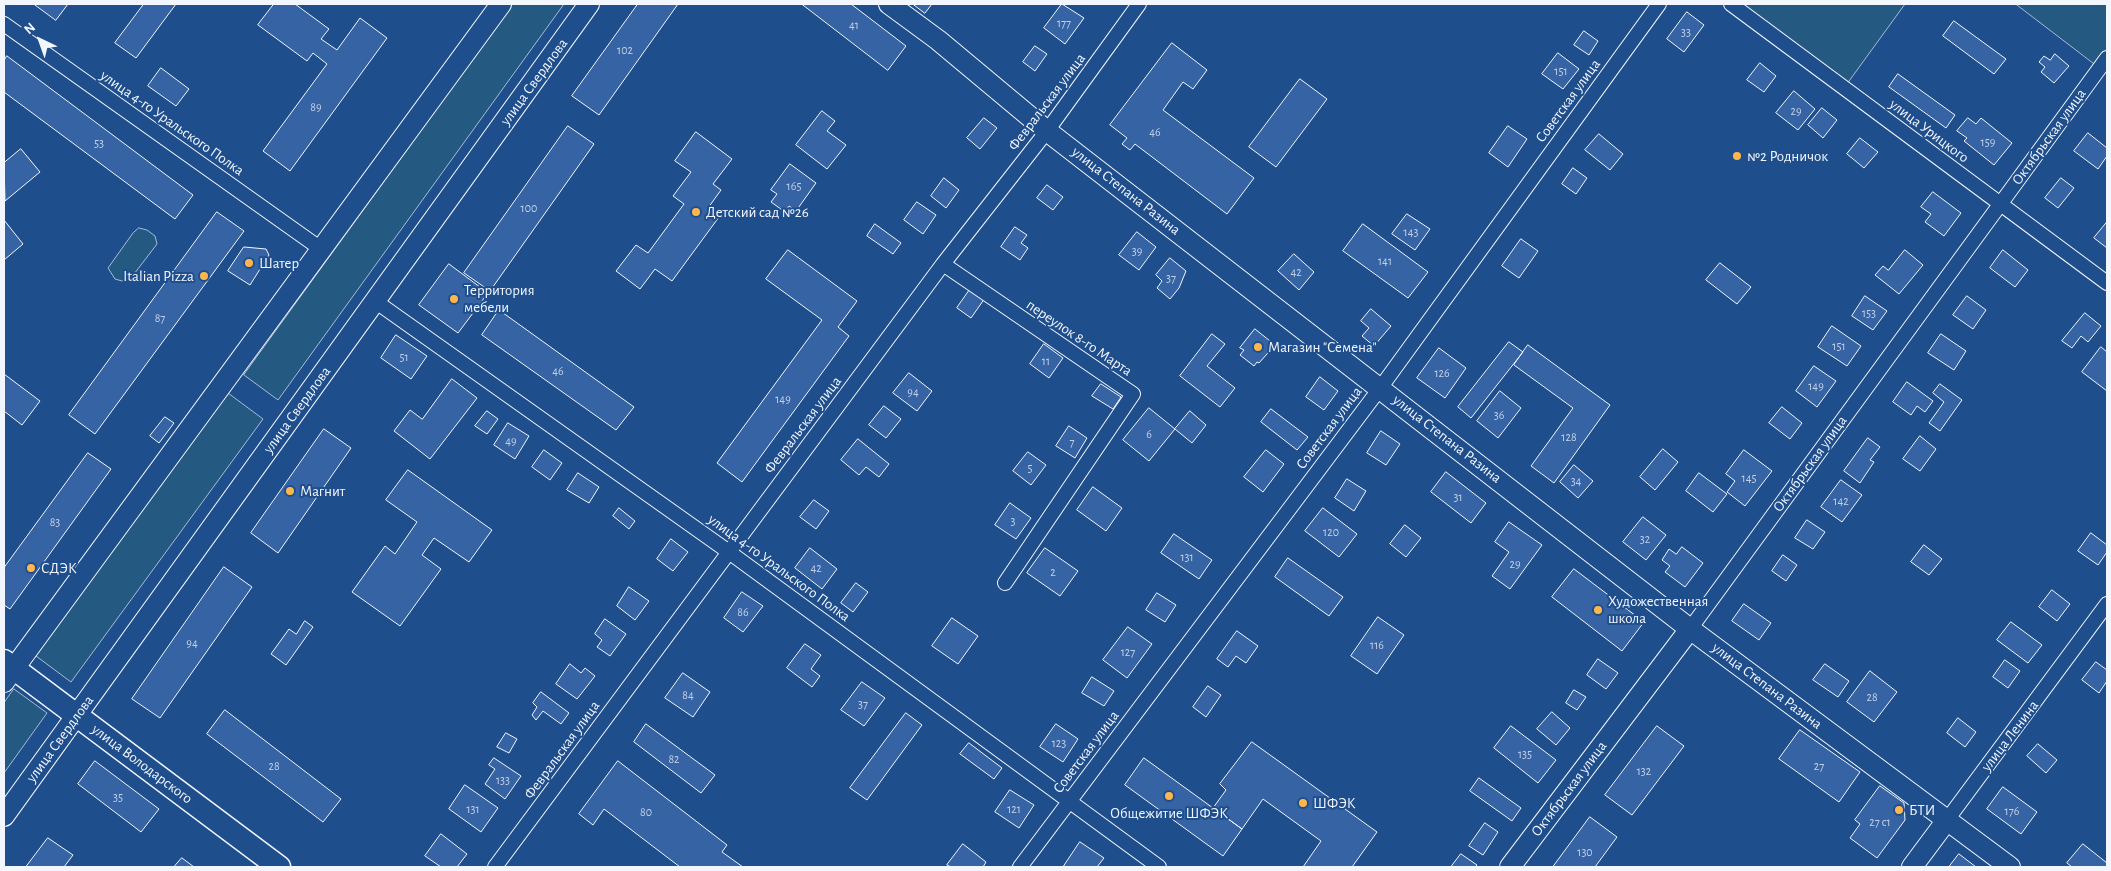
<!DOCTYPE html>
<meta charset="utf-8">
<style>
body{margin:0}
#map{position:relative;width:2111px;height:871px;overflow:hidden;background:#1f4e8c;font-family:"Alegreya Sans",sans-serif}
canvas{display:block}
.frame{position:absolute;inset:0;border:5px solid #f2f6ff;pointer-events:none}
.north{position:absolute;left:15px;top:15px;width:50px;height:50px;-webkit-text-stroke:4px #1f4e8c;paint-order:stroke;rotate:318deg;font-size:14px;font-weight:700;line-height:20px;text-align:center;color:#f2f6ff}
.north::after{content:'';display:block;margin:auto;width:18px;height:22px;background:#f2f6ff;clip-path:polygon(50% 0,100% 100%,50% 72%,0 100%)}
</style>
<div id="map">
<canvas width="2111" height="871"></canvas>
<div class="frame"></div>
<div class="north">N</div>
</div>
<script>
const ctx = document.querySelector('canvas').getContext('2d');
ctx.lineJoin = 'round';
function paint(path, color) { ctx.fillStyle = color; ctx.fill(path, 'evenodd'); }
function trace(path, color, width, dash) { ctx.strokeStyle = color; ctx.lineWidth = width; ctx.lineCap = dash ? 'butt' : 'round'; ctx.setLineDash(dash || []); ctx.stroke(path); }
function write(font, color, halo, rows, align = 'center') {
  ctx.font = font + ' "Alegreya Sans",sans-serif'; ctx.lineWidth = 4; ctx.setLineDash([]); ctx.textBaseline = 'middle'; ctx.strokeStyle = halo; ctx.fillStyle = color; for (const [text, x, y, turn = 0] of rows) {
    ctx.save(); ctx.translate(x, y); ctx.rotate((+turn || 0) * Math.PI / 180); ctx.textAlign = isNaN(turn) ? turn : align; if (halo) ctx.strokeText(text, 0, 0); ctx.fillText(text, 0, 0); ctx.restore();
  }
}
const green = new Path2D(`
 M513 4H564L278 400 244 375Z
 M1731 4H1905L1844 88Z
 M2016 4H2107V58L2100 68Z
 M139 228 147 230 155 236 157 244 131 278 122 281 115 279 108 268 133 233Z
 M228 393 263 419 71 682 36 656Z
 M14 689 47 713 4 773V703Z`);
const building = new Path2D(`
 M34 4H68L56 20Z
 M144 4H176L136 58 115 43Z
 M274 4H295L329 29 321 39 337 50 360 18 387 38 290 171 263 151 327 64 313 53 307 61 258 25Z
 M638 4H678L599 115 572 96Z
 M802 4H851L906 46 888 70Z
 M913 4H932L925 13Z
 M1062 4 1084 18 1065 44 1044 28Z
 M1687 12 1704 25 1684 52 1667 39Z
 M1954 21 2006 59 1994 74 1943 36Z
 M1584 31 1598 41 1589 55 1574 45Z
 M1172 43 1207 70 1193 89 1183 82 1163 110 1254 178 1227 214 1135 144 1130 150 1122 144 1127 138 1110 125Z
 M1035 46 1047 54 1035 71 1023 62Z
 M1558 53 1579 69 1563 89 1542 74Z
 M2055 54 2069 66 2054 83 2041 72 2045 67 2039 62 2044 56 2050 60Z
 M7 56 193 195 175 219 4 92V61Z
 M1760 63 1776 76 1764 92 1747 80Z
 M161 68 189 89 176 106 148 86Z
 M1898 74 1955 115 1946 128 1889 87Z
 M1300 79 1327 99 1276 167 1249 147Z
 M1794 91 1815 109 1798 130 1776 113Z
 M1822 108 1837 120 1823 138 1808 125Z
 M822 111 835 121 827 131 846 145 827 169 796 145Z
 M984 118 997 128 980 149 967 138Z
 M1968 118 1976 124 1981 118 2012 143 1994 165 1964 141 1967 138 1957 131Z
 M568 126 594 144 490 291 464 273Z
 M1508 126 1527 139 1508 167 1489 153Z
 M696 132 732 159 713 184 721 190 708 208 719 217 672 281 655 269 640 289 616 271 636 245 648 253 684 204 673 196 691 172 675 161Z
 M2088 133 2107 148V156L2098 169 2074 151Z
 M1599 134 1623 154 1610 170 1585 150Z
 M1860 138 1878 152 1864 168 1847 154Z
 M21 149 40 172 5 201 4 163Z
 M790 164 816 183 796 211 789 206 785 212 771 202 777 194 771 190Z
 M1573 168 1587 178 1576 194 1562 184Z
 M944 178 959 190 946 208 931 196Z
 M2061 178 2074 188 2058 208 2045 198Z
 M1047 185 1063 197 1053 210 1037 198Z
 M1933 192 1961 213 1944 236 1925 222 1931 214 1921 207Z
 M917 202 936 215 923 234 904 220Z
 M217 212 244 231 95 434 69 415Z
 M1407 214 1430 229 1415 250 1392 234Z
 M4 220 23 244 4 260Z
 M2107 222V248L2094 238Z
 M875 224 901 243 893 254 867 236Z
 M1363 224 1428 272 1408 298 1343 251Z
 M1015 227 1027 235 1021 243 1028 248 1020 260 1001 247Z
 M1137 232 1156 247 1139 270 1119 255Z
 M1521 239 1538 251 1519 278 1502 266Z
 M244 247 266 249 269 255 250 285 228 271Z
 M788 250 857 301 838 327 849 336 742 482 717 463 822 320 766 279Z
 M1905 250 1923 265 1899 294 1875 275 1883 266 1888 270Z
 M2003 250 2028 270 2015 287 1990 268Z
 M1294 254 1314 272 1299 290 1278 271Z
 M1170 258 1186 271 1179 288 1170 299 1157 288 1162 281 1156 275Z
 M1720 263 1751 287 1737 304 1706 280Z
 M449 264 488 293 458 333 419 305Z
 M971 288 985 298 971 318 957 308Z
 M1865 296 1887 311 1873 330 1852 316Z
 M1967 296 1986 310 1973 329 1953 315Z
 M1371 309 1391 326 1374 346 1362 336 1369 328 1361 321Z
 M499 310 634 407 616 430 482 335Z
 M2085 313 2101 326 2088 342 2081 336 2072 348 2062 341Z
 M1832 326 1861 346 1847 366 1818 347Z
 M1255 329 1275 345 1259 363 1257 362 1254 366 1240 355 1244 350 1240 348Z
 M1212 334 1225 344 1207 366 1235 388 1220 407 1180 376Z
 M1941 334 1966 351 1954 370 1928 353Z
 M396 335 427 356 411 379 381 358Z
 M1509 342 1523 352 1471 418 1458 407Z
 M1044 344 1063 358 1049 378 1030 364Z
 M1528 345 1610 405 1554 483 1531 466 1573 408 1514 365Z
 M2101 347 2107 352V391L2082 372Z
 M1439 348 1466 368 1445 398 1417 378Z
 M1814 366 1836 381 1817 407 1796 391Z
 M909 373 932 391 917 411 893 393Z
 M4 374 40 401 22 425 4 411Z
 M1320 377 1338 391 1324 410 1306 397Z
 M452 379 477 398 430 459 394 431 410 410 422 419Z
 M1907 382 1933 401 1925 412 1917 406 1911 415 1893 402Z
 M1101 384 1121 397 1113 409 1092 396Z
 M1940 384 1962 400 1940 431 1929 423 1944 402 1933 393Z
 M1500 391 1521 408 1498 438 1477 421Z
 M884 406 901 419 886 438 869 425Z
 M1782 407 1802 423 1790 439 1769 423Z
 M1149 408 1175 429 1149 461 1123 440Z
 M1271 409 1308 437 1297 450 1261 422Z
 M487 411 498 419 487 434 475 426Z
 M1190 411 1206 425 1192 443 1175 429Z
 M165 417 174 423 159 443 150 436Z
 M508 423 529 436 515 459 494 445Z
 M1069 426 1087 438 1075 458 1056 446Z
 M324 429 351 448 278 553 251 533Z
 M1381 431 1400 444 1386 465 1367 453Z
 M1920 436 1936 449 1920 471 1903 459Z
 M1868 438 1880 447 1870 460 1874 462 1860 483 1844 471Z
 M858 439 889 464 879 477 866 467 859 475 841 460Z
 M1663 449 1678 462 1655 490 1640 477Z
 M544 450 562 463 550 480 532 467Z
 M1266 450 1284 464 1263 492 1244 477Z
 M1744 450 1772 471 1745 506 1727 492 1735 481 1726 474Z
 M1028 452 1046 465 1031 485 1013 471Z
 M88 453 111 469 10 609 4 605V568Z
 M1574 465 1593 481 1578 498 1560 482Z
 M408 470 492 530 469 562 434 538 422 555 441 569 400 626 352 592 385 546 395 554 417 522 386 500Z
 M1446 472 1486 503 1471 523 1431 492Z
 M578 473 599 487 589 503 567 490Z
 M1699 473 1727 494 1713 512 1686 491Z
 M1347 479 1366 491 1354 511 1335 498Z
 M1841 480 1862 495 1842 522 1821 507Z
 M1093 487 1122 508 1106 531 1077 510Z
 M814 500 829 511 816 529 800 517Z
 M1010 503 1031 518 1016 539 995 525Z
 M619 508 635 521 629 529 613 516Z
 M1323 508 1357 534 1339 557 1305 531Z
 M1643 517 1666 535 1646 560 1623 542Z
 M1807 520 1825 532 1813 549 1795 538Z
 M1509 522 1542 545 1510 589 1492 576 1509 552 1495 542Z
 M1405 525 1421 538 1406 557 1390 544Z
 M2091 533 2107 545V552L2098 565 2078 551Z
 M1174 534 1212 560 1199 579 1161 553Z
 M671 539 688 552 673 571 657 559Z
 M1924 545 1942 559 1929 575 1911 562Z
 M1682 547 1703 563 1685 587 1665 572 1670 566 1662 560 1669 549 1676 554Z
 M810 548 837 569 822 589 795 568Z
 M1045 548 1078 571 1060 596 1027 573Z
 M1783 555 1797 565 1786 581 1772 571Z
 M1288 558 1343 597 1329 616 1275 577Z
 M224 567 252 587 160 718 132 699Z
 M1574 569 1644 622 1622 651 1552 597Z
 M856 583 868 592 853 612 841 603Z
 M629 587 649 601 635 620 617 606Z
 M2052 590 2070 604 2057 621 2039 607Z
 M742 592 763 606 743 632 724 618Z
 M1157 593 1176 605 1165 622 1146 610Z
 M1744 604 1771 623 1759 640 1732 621Z
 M1378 617 1404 635 1377 674 1351 656Z
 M952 618 978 636 958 664 932 646Z
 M605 619 626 634 610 656 597 647 602 640 595 634Z
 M305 621 313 627 286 665 271 654 289 629 296 634Z
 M2011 622 2042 645 2028 663 1997 640Z
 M1128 627 1152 644 1127 678 1103 660Z
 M1237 631 1258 646 1246 663 1236 656 1228 667 1217 659Z
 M805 644 821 655 811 669 820 676 812 687 787 668Z
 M1598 659 1618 673 1606 689 1587 675Z
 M2005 660 2020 671 2008 688 1993 677Z
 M2096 662 2107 670V681L2099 693 2082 680Z
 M570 664 581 673 585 668 595 676 577 699 556 684Z
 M1825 664 1849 681 1838 697 1813 680Z
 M1870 671 1897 692 1874 722 1847 702Z
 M683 673 710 692 693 717 665 698Z
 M1092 677 1114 691 1104 706 1082 693Z
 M862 682 885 698 864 726 841 710Z
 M1208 686 1221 695 1206 717 1193 707Z
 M1574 690 1586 697 1577 710 1566 703Z
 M541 692 569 713 561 724 543 711 536 720 532 715 537 707 533 703Z
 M225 710 341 799 323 822 207 734Z
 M1552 712 1570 728 1556 745 1537 729Z
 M906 713 922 725 867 800 850 788Z
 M1958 718 1976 732 1965 747 1947 733Z
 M646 724 715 775 701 793 634 742Z
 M1056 724 1078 739 1063 762 1040 747Z
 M1511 726 1556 760 1538 783 1494 748Z
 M1657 726 1684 746 1632 815 1605 795Z
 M1800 730 1860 772 1839 802 1779 759Z
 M506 733 517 739 509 753 497 747Z
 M1252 742 1377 832 1352 867H1303L1321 841 1263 799 1242 829 1213 808 1226 790 1220 784Z
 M969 743 1002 768 994 779 960 754Z
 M2038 744 2057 760 2046 773 2027 756Z
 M494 758 521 776 505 799 485 784 495 769 489 765Z
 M1144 758 1242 829 1223 856 1125 785Z
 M95 761 159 809 141 832 78 784Z
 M618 761 727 845 722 852 743 867H680L604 809 593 825 579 814Z
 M1479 778 1521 808 1512 821 1470 791Z
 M465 785 498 808 481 832 449 809Z
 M1880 786 1904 803 1905 820 1877 858 1850 838 1860 824 1855 820Z
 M2003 787 2037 812 2021 834 1987 809Z
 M1010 790 1034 805 1019 828 995 812Z
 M1590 817 1617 837 1595 867H1553Z
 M1485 823 1498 832 1483 855 1469 846Z
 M441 834 467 854 457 867H441L425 856Z
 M48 838 73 855 64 867H26Z
 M1080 842 1104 858 1097 867H1066L1064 866Z
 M963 844 986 862 983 867H951L947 865Z
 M2083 844 2107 863V867H2072L2067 863Z
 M1461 854 1477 865 1475 867H1451Z
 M1959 854 1976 867H1949Z
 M182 858 194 867H174Z`);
const street = new Path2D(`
 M1731 4 2107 283
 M4 24 321 249
 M943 264 1133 394 1005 583
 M375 301 729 552 1159 867
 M1690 629 2107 58
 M1947 820 2107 604
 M495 867 943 264 1047 131 1139 4
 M1020 867 1381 387 1659 4`);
const secondary = new Path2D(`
 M889 4 938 40 1047 131 1690 629 2010 867
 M4 682 501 4
 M4 816 589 4
 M1510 867 1690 629
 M1912 867 1947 820`);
const primary = new Path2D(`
 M4 661 279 867`);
const markers = [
 [1737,156,5,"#ffb74d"],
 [696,212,5,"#ffb74d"],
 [249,263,5,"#ffb74d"],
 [204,276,5,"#ffb74d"],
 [454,299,5,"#ffb74d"],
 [1258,347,5,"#ffb74d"],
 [290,491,5,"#ffb74d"],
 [31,568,5,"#ffb74d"],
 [1598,610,5,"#ffb74d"],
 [1169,796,5,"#ffb74d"],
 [1303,803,5,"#ffb74d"],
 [1899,810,5,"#ffb74d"]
];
const numberNames = [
 ["177",1064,23],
 ["41",854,25],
 ["33",1686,32],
 ["102",625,50],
 ["151",1561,71],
 ["89",316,107],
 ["29",1796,111],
 ["46",1155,132],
 ["159",1988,142],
 ["53",99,143],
 ["165",794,186],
 ["100",529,208],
 ["143",1411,232],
 ["39",1137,251],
 ["141",1385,261],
 ["42",1296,272],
 ["37",1171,278],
 ["153",1869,313],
 ["87",160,318],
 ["151",1839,346],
 ["51",404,357],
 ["11",1046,361],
 ["46",558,371],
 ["126",1442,373],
 ["149",1816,386],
 ["94",913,392],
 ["149",783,399],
 ["36",1499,415],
 ["6",1149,434],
 ["128",1569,437],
 ["49",511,441],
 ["7",1072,442],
 ["5",1030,468],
 ["145",1749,478],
 ["34",1576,481],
 ["31",1458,497],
 ["142",1841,501],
 ["3",1013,521],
 ["83",55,522],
 ["120",1331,532],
 ["32",1645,539],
 ["131",1187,557],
 ["29",1515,564],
 ["42",816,568],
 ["2",1053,572],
 ["86",743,612],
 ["94",192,643],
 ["116",1377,645],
 ["127",1128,652],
 ["84",688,695],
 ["28",1872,697],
 ["37",863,704],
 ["123",1059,743],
 ["135",1525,754],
 ["82",674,759],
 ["28",274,766],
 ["27",1819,766],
 ["132",1644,771],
 ["133",503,780],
 ["35",118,797],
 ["131",473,809],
 ["121",1014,809],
 ["176",2012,811],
 ["80",646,812],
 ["27 с1",1880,822],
 ["130",1585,852]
];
const streetNames = [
 ["улица Свердлова",534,82,-54],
 ["Советская улица",1568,101,-54],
 ["Февральская улица",1047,102,-53],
 ["улица 4-го Уральского Полка",172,123,35],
 ["улица Урицкого",1929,131,37],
 ["Октябрьская улица",2049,137,-54],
 ["улица Степана Разина",1126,191,38],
 ["переулок 8-го Марта",1079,338,34],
 ["улица Свердлова",297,410,-54],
 ["Февральская улица",803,425,-53],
 ["Советская улица",1329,428,-53],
 ["улица Степана Разина",1447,439,38],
 ["Октябрьская улица",1810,464,-54],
 ["улица 4-го Уральского Полка",779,568,36],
 ["улица Степана Разина",1767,686,37],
 ["улица Ленина",2010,736,-53],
 ["улица Свердлова",60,739,-54],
 ["Февральская улица",562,750,-54],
 ["Советская улица",1086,752,-53],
 ["улица Володарского",142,764,37],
 ["Октябрьская улица",1569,789,-53]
];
const poiNames = [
 ["№2 Родничок",1747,156],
 ["Детский сад №26",706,212],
 ["Шатер",259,263],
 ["Italian Pizza",194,276,"right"],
 ["Территория",464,290],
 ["мебели",464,307],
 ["Магазин \"Семена\"",1268,347],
 ["Магнит",300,491],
 ["СДЭК",41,568],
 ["Художественная",1608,601],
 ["школа",1608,618],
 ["ШФЭК",1313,803],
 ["БТИ",1909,810],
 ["Общежитие ШФЭК",1169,813,"center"]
];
paint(green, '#245a82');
trace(green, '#a8bbd7', 1);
paint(building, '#3563a3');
trace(building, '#f2f6ff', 1);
trace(street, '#f2f6ff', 16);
trace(secondary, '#f2f6ff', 22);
trace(primary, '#f2f6ff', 25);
trace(street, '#1f4e8c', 14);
trace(secondary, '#1f4e8c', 20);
trace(primary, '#1f4e8c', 22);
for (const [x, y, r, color] of markers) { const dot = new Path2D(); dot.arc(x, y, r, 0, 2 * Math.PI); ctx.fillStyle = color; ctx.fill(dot); trace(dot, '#1f4e8c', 2); }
write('12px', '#c3d1e8', null, numberNames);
write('15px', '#f2f6ff', '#1f4e8c', streetNames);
write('15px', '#f2f6ff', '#1f4e8c', poiNames, 'left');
</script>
